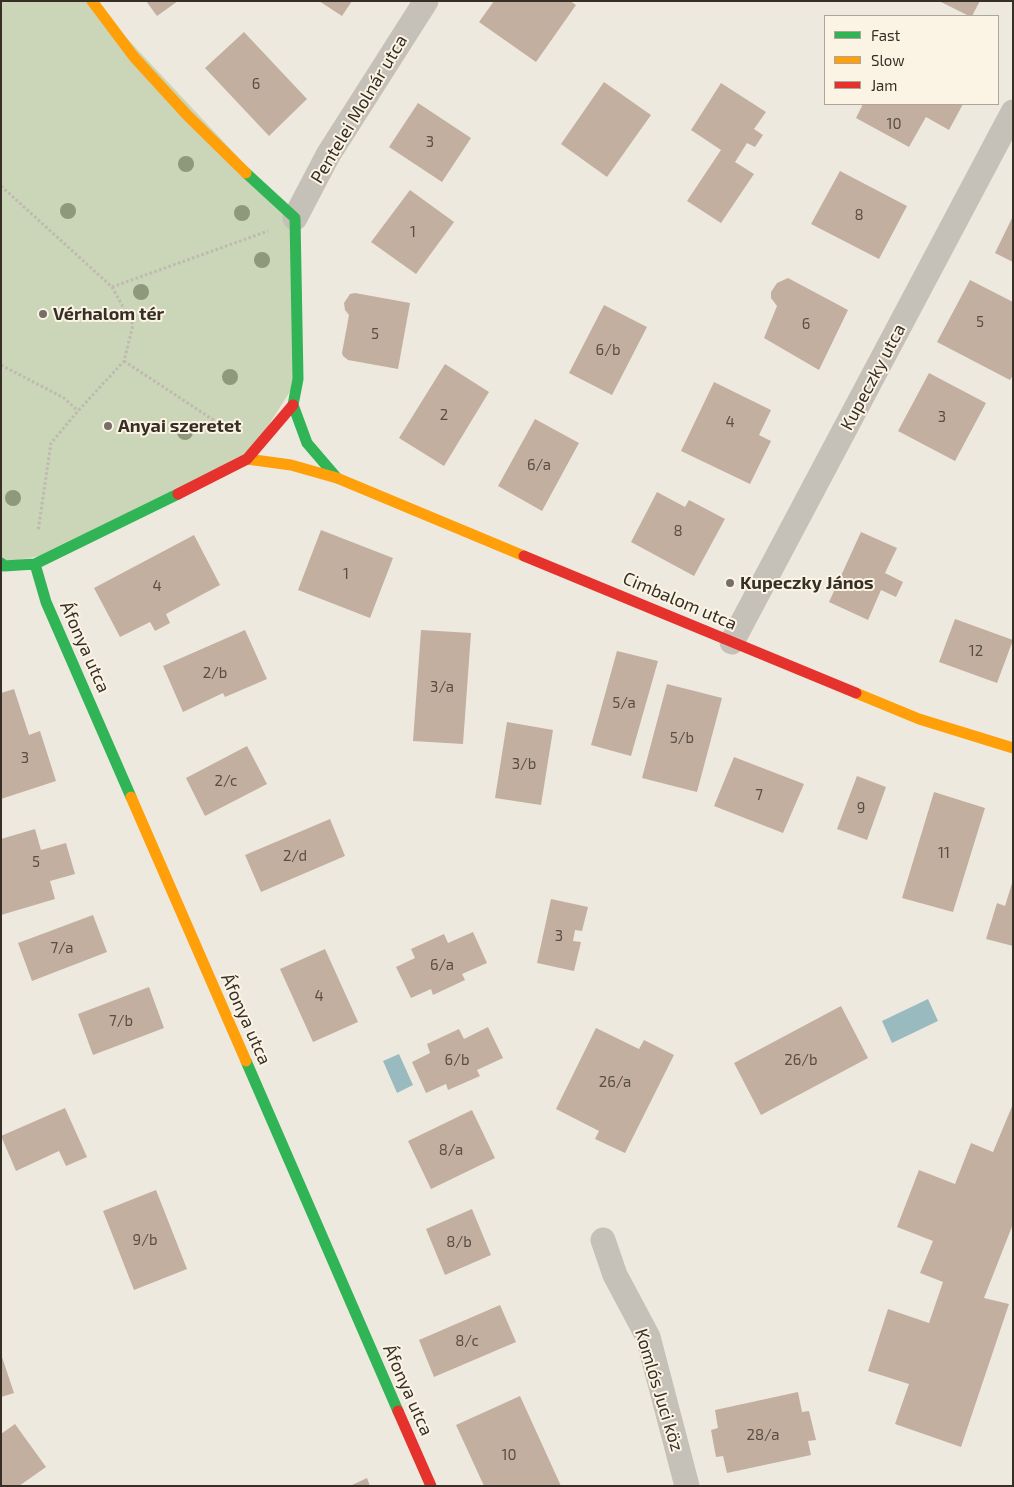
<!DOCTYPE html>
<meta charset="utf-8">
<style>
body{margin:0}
#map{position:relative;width:1014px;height:1487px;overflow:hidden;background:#eee9df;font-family:"Exo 2",sans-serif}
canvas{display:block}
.frame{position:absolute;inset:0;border:2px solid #372e26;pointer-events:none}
.legend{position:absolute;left:824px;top:15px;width:175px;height:90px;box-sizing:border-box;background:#fbf4e5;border:1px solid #ada599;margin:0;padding:6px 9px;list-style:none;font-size:15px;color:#372e26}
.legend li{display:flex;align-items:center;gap:10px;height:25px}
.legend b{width:25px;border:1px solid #ada599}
</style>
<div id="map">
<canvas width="1014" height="1487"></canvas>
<div class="frame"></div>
<ul class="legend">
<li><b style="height:6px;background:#30b455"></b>Fast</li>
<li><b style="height:6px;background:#ff9f0a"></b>Slow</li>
<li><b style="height:6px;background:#e5322d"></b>Jam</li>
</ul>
</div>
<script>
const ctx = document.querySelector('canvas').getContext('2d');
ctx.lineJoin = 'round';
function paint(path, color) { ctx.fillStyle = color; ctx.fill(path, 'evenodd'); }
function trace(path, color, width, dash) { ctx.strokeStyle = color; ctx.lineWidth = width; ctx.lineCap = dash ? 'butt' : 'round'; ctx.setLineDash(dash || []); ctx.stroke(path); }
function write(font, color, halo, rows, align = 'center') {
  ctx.font = font + ' "Exo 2",sans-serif'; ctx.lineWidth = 4; ctx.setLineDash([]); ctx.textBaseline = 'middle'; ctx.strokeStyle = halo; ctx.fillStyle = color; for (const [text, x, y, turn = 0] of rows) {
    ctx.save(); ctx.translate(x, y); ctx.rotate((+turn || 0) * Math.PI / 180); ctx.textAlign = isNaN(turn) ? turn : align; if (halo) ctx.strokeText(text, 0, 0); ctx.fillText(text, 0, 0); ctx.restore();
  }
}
const green = new Path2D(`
 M1 1H92L295 218 298 379 247 459 62 552 1 563Z`);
const water = new Path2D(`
 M928 999 938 1021 892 1043 882 1021Z
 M399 1054 413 1085 397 1093 383 1061Z`);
const building = new Path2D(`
 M146 1H178L157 16Z
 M319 1H352L342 16Z
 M494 1H570L576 5 536 62 479 22Z
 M939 1H980L972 16H969Z
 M244 32 307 99 269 136 205 68Z
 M604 82 651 115 607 177 561 144Z
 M721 83 766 112 754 129 763 135 755 147 747 143 735 162 754 174 721 223 687 201 721 150 691 130Z
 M418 103 471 138 442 182 389 147Z
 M863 104H963L949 130 926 117 909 147 856 118Z
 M840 171 907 206 879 259 811 224Z
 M410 190 454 222 416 274 371 242Z
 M1013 216V262L995 253Z
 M788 278 848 310 819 370 764 338 777 306 771 298V292L777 283Z
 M970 280 1013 302V375L1010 380 937 342Z
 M355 293 410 303 398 369 348 360 343 356 342 353 349 315 345 310 344 303 350 294Z
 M604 305 647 327 612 395 569 373Z
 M445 364 489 392 444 466 399 438Z
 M929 373 986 403 955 461 898 431Z
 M714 382 771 410 759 435 771 441 750 484 681 451Z
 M535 419 579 443 542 511 498 486Z
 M657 492 685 507 689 500 725 519 694 576 631 542Z
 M321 530 393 558 370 618 298 590Z
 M861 532 897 548 885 573 903 582 896 597 881 590 868 620 829 602Z
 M194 535 220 585 166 614 170 623 155 631 150 622 120 637 94 588Z
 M955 619 1013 640 997 683 939 662Z
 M245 630 267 679 225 697 223 693 183 712 163 666Z
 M421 630 471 633 463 744 413 741Z
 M617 651 658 661 631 756 591 745Z
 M667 684 722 698 697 792 642 778Z
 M14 689 29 735 40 731 56 781 1 799V693Z
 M507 722 553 730 541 805 495 798Z
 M247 746 267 784 205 816 186 778Z
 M734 757 804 784 783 833 714 806Z
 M857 776 886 787 867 840 837 829Z
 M934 792 985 808 953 912 902 898Z
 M330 819 345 856 261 892 245 855Z
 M35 829 41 850 66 843 75 874 50 881 55 899 1 915V839Z
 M1013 880V946L986 939 997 903 1005 906Z
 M551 899 588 907 582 931 575 930 573 941 581 942 574 971 537 963Z
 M93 915 107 952 32 981 18 943Z
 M473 932 487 963 462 974 465 980 433 995 431 989 411 998 396 967 415 958 411 949 444 934 448 943Z
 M325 949 358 1022 313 1042 280 969Z
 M149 987 164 1028 93 1055 78 1014Z
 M841 1006 868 1058 761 1115 734 1063Z
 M488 1027 503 1058 477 1070 480 1076 448 1090 446 1084 426 1093 412 1062 430 1053 427 1044 459 1029 464 1039Z
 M596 1028 639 1049 644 1040 674 1055 625 1153 595 1139 599 1131 556 1109Z
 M1013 1104V1224L984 1298 1009 1304 961 1447 895 1424 909 1384 868 1371 888 1309 929 1323 943 1282 920 1273 933 1241 897 1227 919 1170 955 1184 971 1143 993 1152Z
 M65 1108 87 1157 66 1166 59 1151 16 1171 1 1136Z
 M472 1110 495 1158 431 1189 408 1141Z
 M156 1190 187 1269 134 1290 103 1211Z
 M472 1209 491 1255 445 1275 426 1229Z
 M500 1305 516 1342 434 1377 419 1340Z
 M1 1354 14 1393 1 1397Z
 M798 1392 802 1412 809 1411 816 1440 808 1441 811 1455 727 1473 723 1456 716 1457 711 1430 718 1428 715 1410Z
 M520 1396 561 1486H484L456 1425Z
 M15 1424 46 1467 19 1486H1V1434Z
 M367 1478 370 1486H350Z`);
const path = new Path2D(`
 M1 186 112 287 133 325 124 361 78 411 51 443 38 531
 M112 287 268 231
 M124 361 233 433
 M1 365 64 398 78 411`);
const street = new Path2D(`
 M295 218 328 155 426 1
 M732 642 1013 112
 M603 1240 615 1275 648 1337 687 1486`);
const fast = new Path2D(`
 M246 173 295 218 298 379 293 405 307 443 337 478
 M1 563 4 566 35 564 178 494
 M35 564 46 602 131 797
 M246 1061 398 1411`);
const slow = new Path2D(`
 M92 1 134 57 187 115 246 173
 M247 459 291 465 337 478 524 556
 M856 693 919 719 1013 748
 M131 797 246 1061`);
const jam = new Path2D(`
 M178 494 247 459 293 405
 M524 556 856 693
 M398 1411 431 1486`);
const trees = [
 [186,164],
 [68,211],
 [242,213],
 [262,260],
 [141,292],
 [230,377],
 [185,432],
 [13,498]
];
const markers = [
 [43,314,5,"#776f67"],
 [108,426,5,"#776f67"],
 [730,583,5,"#776f67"]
];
const numberNames = [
 ["6",256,84],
 ["10",894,124],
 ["3",430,142],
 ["8",859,215],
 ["1",413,232],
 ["5",980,322],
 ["6",806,324],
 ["5",375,334],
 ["6/b",608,350],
 ["2",444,415],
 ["3",942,417],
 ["4",730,422],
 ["6/a",539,465],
 ["8",678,531],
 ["1",346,574],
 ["4",157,586],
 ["12",976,651],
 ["2/b",215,673],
 ["3/a",442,687],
 ["5/a",624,703],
 ["5/b",682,738],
 ["3",25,758],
 ["3/b",524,764],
 ["2/c",226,781],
 ["7",759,795],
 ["9",861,808],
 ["11",944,853],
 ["2/d",295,856],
 ["5",36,862],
 ["3",559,936],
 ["7/a",62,948],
 ["6/a",442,965],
 ["4",319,996],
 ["7/b",121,1021],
 ["6/b",457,1060],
 ["26/b",801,1060],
 ["26/a",615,1082],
 ["8/a",451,1150],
 ["9/b",145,1240],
 ["8/b",459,1242],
 ["8/c",467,1341],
 ["28/a",763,1435],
 ["10",509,1455]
];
const streetNames = [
 ["Pentelei Molnár utca",359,109,-59],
 ["Kupeczky utca",873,377,-62],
 ["Cimbalom utca",680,601,23],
 ["Áfonya utca",85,647,66],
 ["Áfonya utca",246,1019,66],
 ["Áfonya utca",408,1390,66],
 ["Komlós Juci köz",659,1390,73]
];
const poiNames = [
 ["Vérhalom tér",53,314],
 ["Anyai szeretet",118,426],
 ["Kupeczky János",740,583]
];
paint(green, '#cbd5b7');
paint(water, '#99bbc0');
paint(building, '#c3af9f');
trace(path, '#bfb9b1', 3, [2.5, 2.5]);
trace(street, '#c6c1b8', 25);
trace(fast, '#30b455', 11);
trace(slow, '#ff9f0a', 11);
trace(jam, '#e5322d', 11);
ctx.fillStyle = '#8d997a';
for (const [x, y] of trees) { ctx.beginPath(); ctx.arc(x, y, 8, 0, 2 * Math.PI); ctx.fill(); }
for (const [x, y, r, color] of markers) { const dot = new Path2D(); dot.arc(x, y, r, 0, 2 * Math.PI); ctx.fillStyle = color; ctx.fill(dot); trace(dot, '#fbf4e5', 2); }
write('15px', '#5a4e44', null, numberNames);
write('18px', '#372e26', '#fbf4e5', streetNames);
write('bold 18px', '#372e26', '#fbf4e5', poiNames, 'left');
</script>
